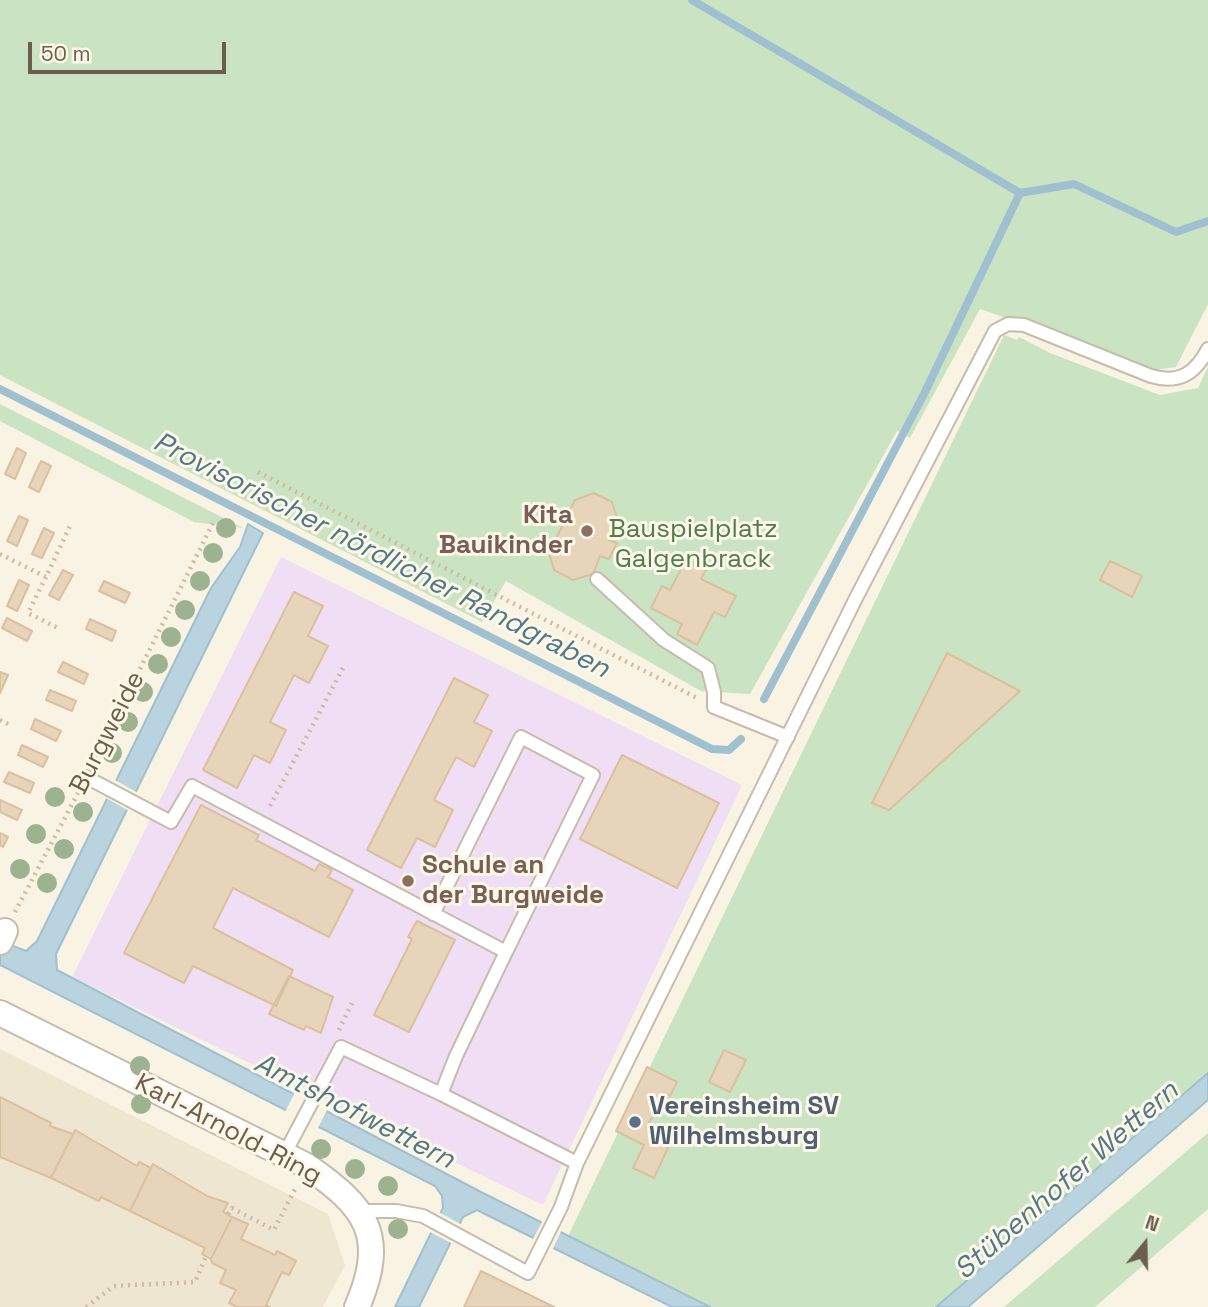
<!DOCTYPE html>
<meta charset="utf-8">
<style>
body{margin:0}
#map{position:relative;width:1208px;height:1307px;overflow:hidden;background:#f8f3e2;font-family:"Space Grotesk",sans-serif}
canvas{display:block}
.north{position:absolute;left:1110px;top:1209px;width:70px;height:70px;-webkit-text-stroke:5px #fcf7e7;paint-order:stroke;rotate:19deg;font-size:19px;font-weight:700;line-height:28px;text-align:center;color:#6c5d4c}
.north::after{content:'';display:block;margin:auto;width:24px;height:32px;background:#6c5d4c;clip-path:polygon(50% 0,100% 100%,50% 72%,0 100%)}
.scale{position:absolute;left:28px;top:42px;width:198px;height:32px;box-sizing:border-box;border:4px solid #6c5d4c;border-top:0;padding-left:9px;font-size:21px;line-height:24px;white-space:nowrap;color:#6c5d4c;-webkit-text-stroke:5px #fcf7e7;paint-order:stroke}
</style>
<div id="map">
<canvas width="1208" height="1307"></canvas>
<div class="north">N</div>
<div class="scale">50 m</div>
</div>
<script>
const ctx = document.querySelector('canvas').getContext('2d');
ctx.lineJoin = 'round';
function paint(path, color) { ctx.fillStyle = color; ctx.fill(path, 'evenodd'); }
function trace(path, color, width, dash) { ctx.strokeStyle = color; ctx.lineWidth = width; ctx.lineCap = dash ? 'butt' : 'round'; ctx.setLineDash(dash || []); ctx.stroke(path); }
function write(font, color, halo, rows, align = 'center') {
  ctx.font = font + ' "Space Grotesk",sans-serif'; ctx.lineWidth = 6; ctx.setLineDash([]); ctx.textBaseline = 'middle'; ctx.strokeStyle = halo; ctx.fillStyle = color; for (const [text, x, y, turn = 0] of rows) {
    ctx.save(); ctx.translate(x, y); ctx.rotate((+turn || 0) * Math.PI / 180); ctx.textAlign = isNaN(turn) ? turn : align; if (halo) ctx.strokeText(text, 0, 0); ctx.fillText(text, 0, 0); ctx.restore();
  }
}
const residential = new Path2D(`
 M0 1049 328 1214 345 1265 323 1307H0Z`);
const education = new Path2D(`
 M281 557 742 785 543 1205 72 977Z`);
const green = new Path2D(`
 M0 0H1208V304L1176 367 1156 370 980 309 910 438 897 431 750 694 701 691 506 581 482 622 0 375Z
 M1004 335 1017 340 1019 337 1050 353 1160 395 1198 388 1208 367V1073L936 1307H710L568 1236Z
 M0 404 243 528 194 522 0 421Z
 M1208 1133V1209L1095 1307H1004Z`);
const water = new Path2D(`
 M248 524 263 533 56 954 57 970 481 1192 710 1307H672L477 1210 463 1217 419 1307H395L443 1208 442 1196 435 1186 0 965V941L26 951 37 941 211 588 240 547Z
 M1208 1073V1100L968 1307H936Z`);
const pier = new Path2D(`
 M115 780 140 794 131 812 106 798Z
 M296 1090 328 1108 317 1130 284 1114Z
 M437 1211 462 1225 453 1244 428 1231Z
 M543 1220 562 1229 552 1251 532 1241Z`);
const stream = new Path2D(`
 M692 0 1020 193
 M0 389 712 749 729 750 741 739
 M764 699 924 394 1020 193 1074 184 1176 232 1208 221`);
const building = new Path2D(`
 M17 448 26 453 15 479 5 474Z
 M41 461 51 466 39 492 29 487Z
 M594 493 612 502 618 521 609 540 617 543 609 559 600 556 593 574 573 580 554 570 549 553 575 500Z
 M19 516 28 520 17 546 7 541Z
 M44 528 54 533 42 558 32 554Z
 M686 560 706 570 701 579 736 596 725 617 714 612 697 645 677 634 682 624 651 608 662 586 670 590Z
 M1110 561 1142 576 1132 597 1100 580Z
 M63 570 73 575 59 600 49 595Z
 M19 580 29 585 17 611 7 606Z
 M104 581 130 593 125 603 99 591Z
 M294 592 323 606 308 636 328 646 309 683 294 675 270 722 286 730 270 763 254 755 237 788 203 770Z
 M7 618 32 631 27 641 2 628Z
 M90 619 116 631 112 641 86 629Z
 M947 653 1020 691 889 810 872 803Z
 M63 662 88 674 84 684 58 672Z
 M0 672 8 675 0 693Z
 M454 678 488 695 474 722 492 731 474 767 456 757 434 800 453 810 435 847 417 838 401 868 367 850Z
 M50 690 76 701 72 711 46 700Z
 M35 719 61 731 56 741 31 729Z
 M22 745 48 757 43 767 18 755Z
 M622 755 719 803 677 888 580 839Z
 M9 772 34 783 30 793 4 782Z
 M0 800 22 810 17 820 0 812Z
 M201 805 259 835 256 840 315 871 319 864 332 870 328 877 353 890 329 937 233 888 213 928 293 970 276 1006 193 966 184 983 124 953Z
 M0 833 8 837 3 847 0 845Z
 M417 921 455 940 409 1032 374 1015 412 939 408 937Z
 M289 976 333 997 321 1033 306 1026 304 1030 269 1014Z
 M724 1050 746 1060 730 1092 709 1082Z
 M647 1067 677 1082 670 1096 664 1093 647 1127 672 1139 654 1178 633 1168 644 1145 616 1131Z
 M0 1097 51 1123 50 1126 73 1134 51 1178 0 1157Z
 M75 1130 137 1166 139 1162 151 1168 130 1211 101 1197 99 1201 51 1178Z
 M153 1164 207 1196 228 1203 223 1212 232 1217 211 1259 202 1254 205 1248 130 1211Z
 M232 1217 248 1224 241 1239 275 1255 277 1251 296 1261 289 1275 282 1272 266 1305 270 1307H237L229 1303 236 1290 220 1283 226 1270 212 1263 211 1259Z
 M481 1271 554 1307H464Z`);
const path = new Path2D(`
 M258 472 697 698
 M0 554 46 577 71 524
 M46 577 28 613 60 629
 M0 720 12 726
 M93 763 213 523
 M270 806 343 668
 M15 912 78 793
 M339 1030 352 1003
 M228 1214 232 1208 274 1230 295 1189
 M86 1307 114 1286 195 1282 206 1256`);
const lane = new Path2D(`
 M597 579 664 640 708 668 714 692V707L788 737
 M86 777 171 822 192 786 506 952 456 1056 441 1094 341 1047 284 1155
 M433 914 521 737 593 775 506 952
 M441 1094 577 1163
 M360 1211H396L423 1216 528 1273 561 1207 577 1163 856 598 995 331 1008 324 1024 325 1151 376C1179 384 1195 374 1208 349`);
const street = new Path2D(`
 M0 942 5 931
 M0 1013 307 1166C366 1207 388 1235 357 1307`);
const trees = [
 [226,528],
 [213,553],
 [200,581],
 [185,610],
 [171,637],
 [158,664],
 [143,692],
 [128,722],
 [112,753],
 [55,797],
 [83,812],
 [36,834],
 [64,849],
 [20,869],
 [47,883],
 [140,1066],
 [141,1104],
 [321,1149],
 [355,1169],
 [388,1186],
 [398,1229]
];
const markers = [
 [587,531,7,"#8d6e63"],
 [408,881,7,"#8d6e63"],
 [635,1122,7,"#5c6f8a"]
];
const educationNames = [
 ["Kita",573,516],
 ["Bauikinder",573,546],
 ["Schule an",422,866,"left"],
 ["der Burgweide",422,896,"left"]
];
const parkNames = [
 ["Bauspielplatz",693,530],
 ["Galgenbrack",693,560]
];
const streetNames = [
 ["Burgweide",108,733,-63],
 ["Karl-Arnold-Ring",228,1130,28]
];
const serviceNames = [
 ["Vereinsheim SV",649,1107],
 ["Wilhelmsburg",649,1137]
];
const waterNames = [
 ["Provisorischer nördlicher Randgraben",381,556,27],
 ["Amtshofwettern",354,1112,27],
 ["Stübenhofer Wettern",1067,1181,-41]
];
paint(residential, '#efe6d1');
paint(education, '#f0dff4');
paint(green, '#cae4c3');
paint(water, '#b9d3df');
trace(water, '#a1c0cf', 2);
paint(pier, '#f8f3e2');
trace(stream, '#a1c0cf', 8);
paint(building, '#e7d5bb');
trace(building, '#dbc09f', 2);
trace(lane, '#c7bcab', 16);
trace(street, '#c7bcab', 28);
trace(path, '#cebaa1', 4.5, [2, 5]);
trace(lane, '#fff', 12);
trace(street, '#fff', 24);
ctx.fillStyle = '#9cb290';
for (const [x, y] of trees) { ctx.beginPath(); ctx.arc(x, y, 10, 0, 2 * Math.PI); ctx.fill(); }
for (const [x, y, r, color] of markers) { const dot = new Path2D(); dot.arc(x, y, r, 0, 2 * Math.PI); ctx.fillStyle = color; ctx.fill(dot); trace(dot, '#fcf7e7', 2.5); }
write('bold 26px', '#785e54', '#fcf7e7', educationNames, 'right');
write('26px', '#517c4c', '#fcf7e7', parkNames);
write('26px', '#6c5d4c', '#fcf7e7', streetNames);
write('bold 26px', '#4e5e75', '#fcf7e7', serviceNames, 'left');
write('italic 28px', '#50778a', '#fcf7e7', waterNames);
</script>
